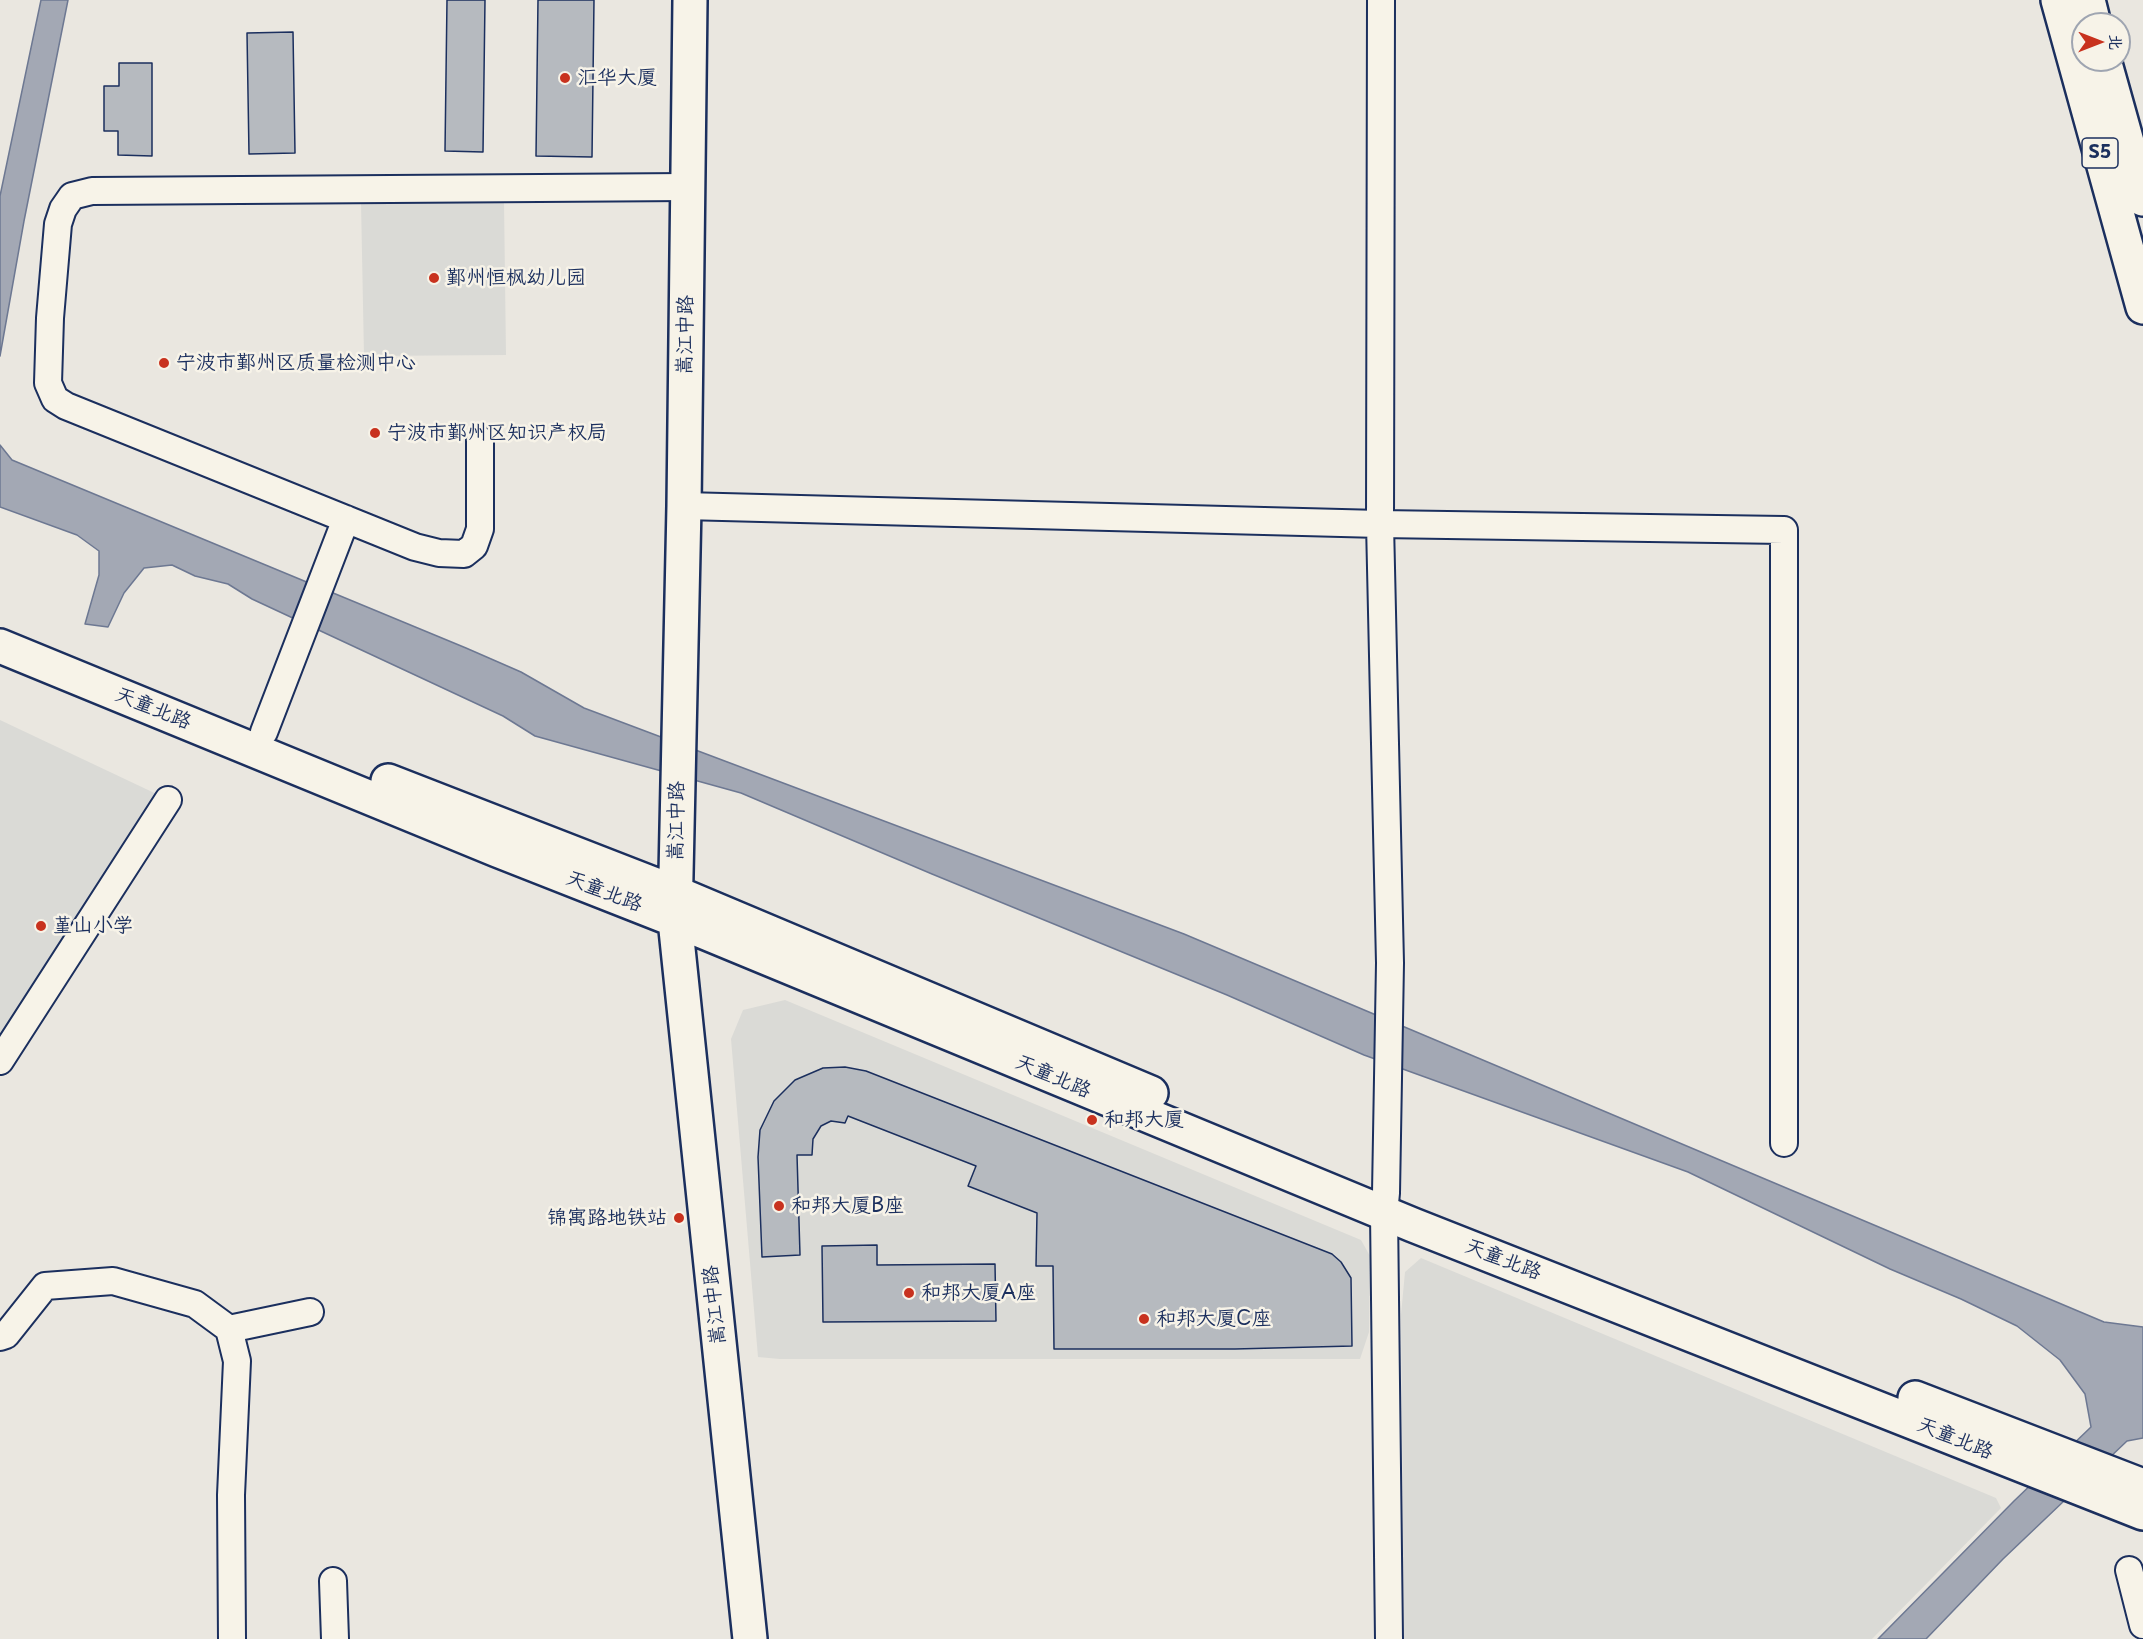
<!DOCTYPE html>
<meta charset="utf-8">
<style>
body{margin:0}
#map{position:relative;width:2143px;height:1639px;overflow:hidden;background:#eae7e0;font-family:"Playpen Sans","LXGW WenKai TC",sans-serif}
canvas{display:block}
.north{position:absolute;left:2071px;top:12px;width:60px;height:60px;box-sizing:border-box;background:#f7f3e8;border:2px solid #9fa5b1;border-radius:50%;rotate:90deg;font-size:16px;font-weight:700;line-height:24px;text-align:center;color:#1b2f5e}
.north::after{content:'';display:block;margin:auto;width:21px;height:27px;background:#c8321e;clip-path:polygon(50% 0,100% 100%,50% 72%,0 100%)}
</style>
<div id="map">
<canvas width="2143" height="1639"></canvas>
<div class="north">北</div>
</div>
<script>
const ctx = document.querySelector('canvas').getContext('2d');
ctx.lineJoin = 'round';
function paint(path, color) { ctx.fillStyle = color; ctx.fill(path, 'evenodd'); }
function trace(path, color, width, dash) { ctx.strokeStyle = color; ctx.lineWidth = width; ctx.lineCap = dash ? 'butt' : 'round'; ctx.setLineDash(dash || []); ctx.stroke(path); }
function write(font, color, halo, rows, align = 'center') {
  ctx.font = font + ' "Playpen Sans","LXGW WenKai TC",sans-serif'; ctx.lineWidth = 5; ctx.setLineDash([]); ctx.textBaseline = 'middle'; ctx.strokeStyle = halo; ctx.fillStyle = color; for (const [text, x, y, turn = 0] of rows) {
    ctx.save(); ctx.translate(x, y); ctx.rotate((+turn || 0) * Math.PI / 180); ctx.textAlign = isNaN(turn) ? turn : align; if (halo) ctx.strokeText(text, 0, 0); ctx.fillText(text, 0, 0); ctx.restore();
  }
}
const built = new Path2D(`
 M361 202H504L506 355 364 356Z
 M0 720 165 798 0 1054Z
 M785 1000 1361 1240 1370 1256 1369 1332 1360 1359H780L758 1357 731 1039 743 1010Z
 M1421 1258 1996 1498 2001 1508 1872 1639H1404L1401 1315 1405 1272Z`);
const water = new Path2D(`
 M41 0H68L24 221 0 356V196Z
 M0 445 12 460 466 648 521 672 584 708 1184 934 2104 1322 2143 1327V1438L2127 1441 2003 1559 1926 1639H1878L2014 1501 2091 1427 2085 1394 2060 1360 2017 1326 1961 1299 1890 1269 1688 1172 1364 1055 1227 995 932 874 741 793 535 736 503 716 252 599 228 584 195 576 172 565 144 568 124 593 108 627 85 624 99 575V551L77 535 0 507Z`);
const building = new Path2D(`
 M447 0H485L483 152 445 151Z
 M538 0H594L592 157 536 156Z
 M293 32 295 153 249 154 247 33Z
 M119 63H152V156L118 155V131H104V86H119Z
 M845 1067 866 1071 1332 1254 1341 1262 1351 1278 1352 1346 1235 1349H1054L1053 1266H1036L1037 1213 968 1186 976 1166 848 1116 845 1123 831 1121 821 1126 813 1139 812 1155H797L800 1255 762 1257 758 1157 760 1130 774 1101 795 1080 823 1068Z
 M877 1245V1265L995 1264 996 1321 823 1322 822 1246Z`);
const minor = new Path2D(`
 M1381 0 1380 524 1390 963 1386 1193 1384 1213 1389 1639
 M480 440V529L474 546 464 554 439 553 415 547 66 406 55 399 48 383 50 318 58 224 63 209 72 196 92 191 688 187
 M684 506 1380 524 1784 530V1143
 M264 732 346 519
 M0 1061 168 800
 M229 1329 310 1312
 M0 1337 6 1335 45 1286 113 1281 195 1304 229 1329 237 1361 231 1495 232 1639
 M2129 1570 2143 1625
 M333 1581 335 1639`);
const major = new Path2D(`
 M690 0 684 506 675 920 750 1639
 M0 646 497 850 675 920 1413 1225 2143 1513
 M388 781 676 893 1151 1093
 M1915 1398 2143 1486`);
const highway = new Path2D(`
 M2058 0 2143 307
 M2088 0 2094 24
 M2104 60 2143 199`);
const markers = [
 [565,78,6,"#c8321e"],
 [434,278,6,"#c8321e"],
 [164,363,6,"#c8321e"],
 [375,433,6,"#c8321e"],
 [41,926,6,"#c8321e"],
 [1092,1120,6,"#c8321e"],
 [779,1206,6,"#c8321e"],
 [679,1218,6,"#c8321e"],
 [909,1293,6,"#c8321e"],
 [1144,1319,6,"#c8321e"]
];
const shields = [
 [2100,153,36]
];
const shieldNames = [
 ["S5",2100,153]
];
const poiNames = [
 ["汇华大厦",577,78],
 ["鄞州恒枫幼儿园",446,278],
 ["宁波市鄞州区质量检测中心",176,363],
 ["宁波市鄞州区知识产权局",387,433],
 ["堇山小学",53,926],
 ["和邦大厦",1104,1120],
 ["和邦大厦B座",791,1206],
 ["锦寓路地铁站",667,1218,"right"],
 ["和邦大厦A座",921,1293],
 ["和邦大厦C座",1156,1319]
];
const streetNames = [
 ["嵩江中路",686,335,-89],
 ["天童北路",153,709,22],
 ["嵩江中路",677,821,-89],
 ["天童北路",604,892,21],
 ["天童北路",1053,1077,23],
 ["天童北路",1503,1260,21],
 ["嵩江中路",715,1305,-96],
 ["天童北路",1955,1439,22]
];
paint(built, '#dadad6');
paint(water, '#a3a8b4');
trace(water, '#6d7892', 1.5);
paint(building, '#b6babf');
trace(building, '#1b2f5e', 1.5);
trace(minor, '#1b2f5e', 30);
trace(major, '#1b2f5e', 38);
trace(highway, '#1b2f5e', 38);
trace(minor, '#f7f3e8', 26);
trace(major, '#f7f3e8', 33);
trace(highway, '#f7f3e8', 33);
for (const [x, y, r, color] of markers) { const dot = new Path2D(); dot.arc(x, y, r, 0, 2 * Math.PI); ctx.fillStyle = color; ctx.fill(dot); trace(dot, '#f7f3e8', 2); }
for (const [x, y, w] of shields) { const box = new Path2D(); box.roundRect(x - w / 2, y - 15, w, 30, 4.5); ctx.fillStyle = '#f7f3e8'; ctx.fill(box); trace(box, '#1b2f5e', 1.5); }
write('bold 18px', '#1b2f5e', null, shieldNames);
write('20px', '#1b2f5e', '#f7f3e8', poiNames, 'left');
write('20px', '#1b2f5e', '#f7f3e8', streetNames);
</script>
